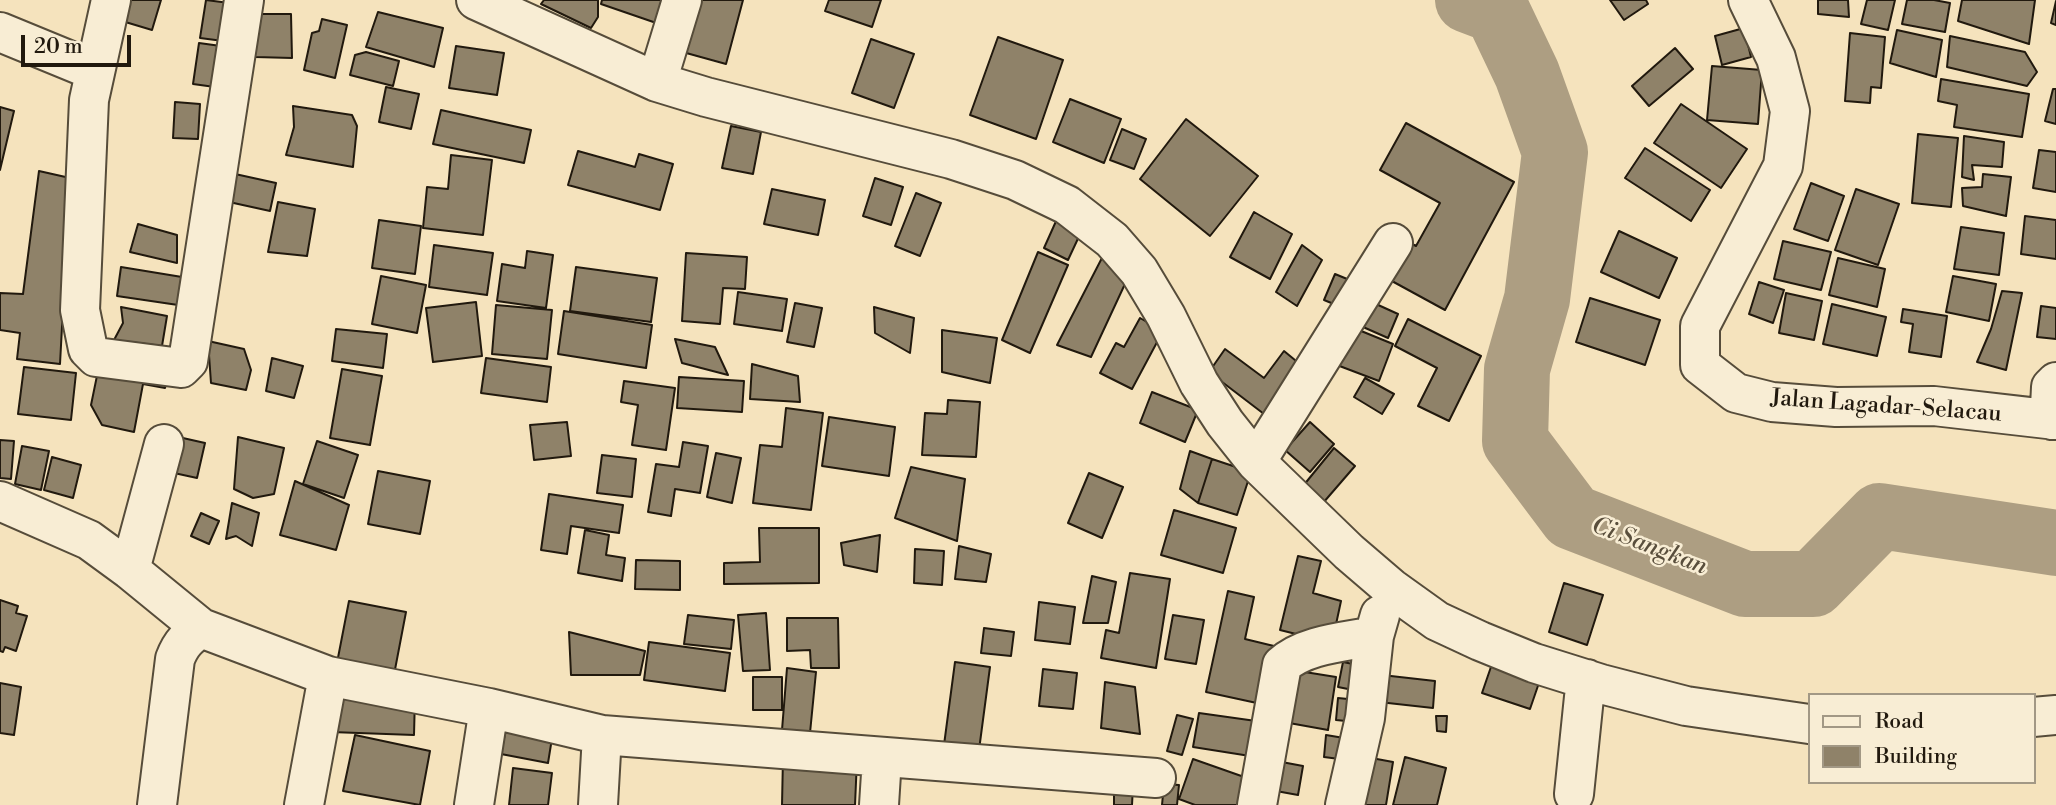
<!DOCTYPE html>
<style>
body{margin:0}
#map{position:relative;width:2056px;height:805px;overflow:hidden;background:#f5e3bd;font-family:"Libre Bodoni",serif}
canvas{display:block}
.legend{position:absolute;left:1808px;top:693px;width:228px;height:91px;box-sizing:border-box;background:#f8edd4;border:2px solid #a29885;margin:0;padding:9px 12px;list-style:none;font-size:21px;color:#21190e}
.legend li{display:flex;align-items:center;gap:14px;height:35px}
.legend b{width:35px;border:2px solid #a29885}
.scale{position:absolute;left:21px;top:35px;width:110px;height:32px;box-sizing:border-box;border:4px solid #21190e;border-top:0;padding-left:9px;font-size:21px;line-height:24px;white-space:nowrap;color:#21190e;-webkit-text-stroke:5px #f8edd4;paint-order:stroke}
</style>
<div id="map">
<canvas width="2056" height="805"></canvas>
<ul class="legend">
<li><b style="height:9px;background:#f8edd4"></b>Road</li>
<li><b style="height:19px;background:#8f8269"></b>Building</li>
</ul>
<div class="scale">20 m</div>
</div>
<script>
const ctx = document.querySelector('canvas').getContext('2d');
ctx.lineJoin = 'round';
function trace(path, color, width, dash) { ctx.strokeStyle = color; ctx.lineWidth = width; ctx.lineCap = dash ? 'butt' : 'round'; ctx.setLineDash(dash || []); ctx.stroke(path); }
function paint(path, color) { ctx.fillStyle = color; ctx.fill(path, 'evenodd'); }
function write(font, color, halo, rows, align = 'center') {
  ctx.font = font + ' "Libre Bodoni",serif'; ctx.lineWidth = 5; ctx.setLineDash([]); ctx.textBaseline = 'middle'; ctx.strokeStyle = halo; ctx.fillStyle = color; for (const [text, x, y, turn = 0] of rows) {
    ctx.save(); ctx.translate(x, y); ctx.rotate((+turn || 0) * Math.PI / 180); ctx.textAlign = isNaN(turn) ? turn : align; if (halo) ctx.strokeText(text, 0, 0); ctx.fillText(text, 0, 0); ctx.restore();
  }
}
const river = new Path2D(`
 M1468 0 1497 11 1527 74 1555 152 1537 299 1517 369 1515 441 1572 517 1745 584H1813L1880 516 2056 543`);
const building = new Path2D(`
 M117 0H161L152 30 112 18Z
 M206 0 237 4 231 42 200 38Z
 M544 0H598V17L591 28 541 4Z
 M602 0H674L665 26 601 4Z
 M693 0H743L726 64 679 51Z
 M829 0H881L872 27 825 11Z
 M1610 0H1646L1648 4 1624 20Z
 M1818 0H1848L1849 17 1818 14Z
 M1867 0H1895L1888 30 1861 24Z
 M1907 0H1934L1950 3 1945 32 1902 24Z
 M1962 0H2035L2029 44 1958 21Z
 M2056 1V25L2051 23Z
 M378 12 443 28 434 67 366 47Z
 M254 14H291L292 58 255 57Z
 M322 19 347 25 335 78 304 70 312 33 319 31Z
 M1744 28 1751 57 1722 65 1715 36Z
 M1897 30 1942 40 1936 77 1890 63Z
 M1850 33 1885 37 1881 88 1871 87 1870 103 1845 101Z
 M1950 36 2025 52 2037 72 2027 86 1947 67Z
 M998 37 1063 60 1036 139 970 115Z
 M871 39 914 54 894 108 852 93Z
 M199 43 228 47 222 88 193 84Z
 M456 46 504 53 497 95 449 88Z
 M1675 48 1693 69 1649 106 1632 86Z
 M366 52 399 61 393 86 350 75 355 55Z
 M1712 66 1762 70 1758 124 1707 120Z
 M1941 79 2029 94 2022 137 1954 127 1957 105 1938 101Z
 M386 87 419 94 411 129 379 122Z
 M2053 89H2056V124L2045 121Z
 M1070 99 1121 119 1104 163 1053 142Z
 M175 102 200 104 198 139 173 138Z
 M1681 104 1747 149 1721 188 1654 143Z
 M293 106 352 115 357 126 353 167 286 155 294 127Z
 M0 107 14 111 0 170Z
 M441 110 531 130 524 163 433 144Z
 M1186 119 1258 176 1210 236 1140 179Z
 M1406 123 1514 182 1445 310 1379 274 1399 237 1416 246 1440 203 1380 170Z
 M731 126 761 132 753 174 722 168Z
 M1122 129 1146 139 1134 169 1110 160Z
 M1918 134 1958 138 1951 207 1912 203Z
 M1964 136 2004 142 2002 167 1972 165 1974 180 1962 177Z
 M1645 148 1710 190 1691 221 1625 178Z
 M2039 150 2056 152V192L2033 188Z
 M578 151 635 167 639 154 673 164 660 210 568 185Z
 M451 155 492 160 483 235 423 228 427 187 448 189Z
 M39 171 70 178 60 364 17 359 20 333 0 330V293L23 294Z
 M226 172 276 183 270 211 220 200Z
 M1983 174 2011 177 2006 216 1963 206 1962 188 1982 187Z
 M875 178 903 187 891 225 863 216Z
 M1811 183 1844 196 1828 241 1794 229Z
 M772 189 825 200 818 235 764 224Z
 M1856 189 1899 204 1878 265 1835 250Z
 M916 193 941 203 920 256 895 246Z
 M278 202 315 209 307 256 268 252Z
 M1254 212 1292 234 1270 279 1230 257Z
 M2025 216 2056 220V259L2021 254Z
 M1057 219 1082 230 1068 260 1044 248Z
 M379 220 421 226 415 274 372 268Z
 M138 224 177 235V263L130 252Z
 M1961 227 2004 233 1999 275 1954 269Z
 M1619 231 1677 258 1659 298 1601 272Z
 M1783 241 1831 252 1821 290 1774 279Z
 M434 245 493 253 487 295 429 287Z
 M1302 245 1322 260 1297 306 1276 292Z
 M527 251 553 255 546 308 497 301 502 264 525 268Z
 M1038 252 1068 265 1030 353 1002 340Z
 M686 253 747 257 745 289 723 288 720 324 682 321Z
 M1104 254 1131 271 1091 357 1057 345Z
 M1838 258 1885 269 1877 307 1829 295Z
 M121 267 182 277 178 305 117 296Z
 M576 267 657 278 651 322 570 311Z
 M1335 274 1352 281 1341 307 1324 300Z
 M381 276 426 285 417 333 372 324Z
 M1953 276 1996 284 1989 321 1946 312Z
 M1759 282 1784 290 1773 323 1749 314Z
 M2002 291 2022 293 2006 370 1977 362 1991 329Z
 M738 292 787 299 782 331 734 324Z
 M1786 293 1822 301 1814 340 1779 333Z
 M1590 298 1660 320 1645 365 1576 342Z
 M1365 299 1398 314 1388 338 1354 323Z
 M476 302 482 356 433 362 426 308Z
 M795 303 822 308 814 347 787 342Z
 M1832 304 1886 317 1877 356 1823 344Z
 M496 305 552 310 547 359 492 354Z
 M2041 306 2056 308V339L2037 337Z
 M121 307 167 316 162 346 114 340 123 323Z
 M874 307 914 318 910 353 875 333Z
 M1903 309 1947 316 1941 357 1909 352 1913 324 1901 322Z
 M564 311 652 325 646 368 558 354Z
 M1140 318 1163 331 1132 389 1100 373 1116 343 1124 347Z
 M1408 319 1481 356 1449 421 1418 406 1437 368 1395 346Z
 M1344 324 1393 344 1379 381 1329 362Z
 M336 329 387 334 383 368 332 361Z
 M942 330 997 338 990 383 942 372Z
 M675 339 715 347 728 375 682 363Z
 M208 341 244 349 251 370 246 390 211 383Z
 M1225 349 1264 378 1284 351 1301 365 1264 414 1209 372Z
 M272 358 303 366 294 398 266 391Z
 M486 358 551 367 547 402 481 393Z
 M752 364 798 376 800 402 750 399Z
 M99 366 167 380 165 388 143 384 134 432 102 425 91 405Z
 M24 367 76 373 71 420 18 414Z
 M342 369 382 376 370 445 330 438Z
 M679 377 744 381 742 412 677 408Z
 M1365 378 1394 394 1382 414 1354 397Z
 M624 381 675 388 666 450 632 445 638 405 621 402Z
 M1152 392 1198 410 1185 442 1140 423Z
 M948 400 980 402 976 457 922 455 925 413 947 414Z
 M786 408 823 413 811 510 753 503 760 445 782 447Z
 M829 417 895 427 889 476 822 466Z
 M567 422 571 456 534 460 530 425Z
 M1310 422 1334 444 1310 472 1285 450Z
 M174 436 205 443 197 478 174 473Z
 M238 437 284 448 274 494 253 498 234 489Z
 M0 440 14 441 11 479 0 478Z
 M317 441 358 455 344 498 303 484Z
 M683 442 708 446 700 493 675 489 671 516 648 512 656 464 679 467Z
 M22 446 49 451 41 490 15 484Z
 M1334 448 1355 466 1323 503 1303 486Z
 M1190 451 1212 459 1198 503 1180 489Z
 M716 453 741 458 732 503 707 497Z
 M602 455 636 459 632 497 597 493Z
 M52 457 81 465 73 498 44 490Z
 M1212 459 1251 472 1237 515 1198 503Z
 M911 467 965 479 957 541 895 518Z
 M378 471 430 481 420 534 368 524Z
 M1089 473 1123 487 1102 538 1068 523Z
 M295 481 349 505 336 550 280 535Z
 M549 494 623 505 619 533 571 526 567 554 541 550Z
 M232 503 259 513 252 546 236 536 226 539Z
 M1174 510 1236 528 1223 573 1161 555Z
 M201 513 219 521 209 544 191 536Z
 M759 528H819V583L724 584V563L760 562Z
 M585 530 609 535 606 555 625 558 622 581 578 573Z
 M880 535 877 572 844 565 841 543Z
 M959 546 991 554 986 582 955 579Z
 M915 549 944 551 942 585 914 583Z
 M1298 556 1321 561 1313 593 1341 601 1332 643 1280 630Z
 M636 560 680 561V590L635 589Z
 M1130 573 1170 579 1156 668 1101 658 1106 630 1119 633Z
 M1092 576 1116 582 1108 623H1083Z
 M1564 583 1603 595 1587 645 1549 632Z
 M1228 591 1254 597 1245 639 1278 647 1266 705 1206 692Z
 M0 600 18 606 16 613 27 616 16 651 5 647 3 652 0 651Z
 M349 601 406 612 393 680 336 668Z
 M1039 602 1075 607 1070 644 1035 640Z
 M766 613 770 670 743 671 738 615Z
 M688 615 734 620 731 649 684 644Z
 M1173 615 1204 620 1196 664 1165 659Z
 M787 618H838L839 668H811L810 650 787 651Z
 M984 628 1014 632 1011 656 981 653Z
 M569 632 645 651 640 675H571Z
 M649 642 730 653 725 691 644 680Z
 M1493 661 1541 677 1530 709 1482 693Z
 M955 662 990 667 979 750 944 745Z
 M1343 662 1363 666 1358 691 1338 687Z
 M787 668 816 672 810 733 782 730Z
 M1043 669 1077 673 1073 709 1039 706Z
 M1286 669 1336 677 1328 730 1278 721Z
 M1382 675 1435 681 1433 708 1379 702Z
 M753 677H782V710H753Z
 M1105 682 1135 687 1140 734 1101 728Z
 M0 683 21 687 14 735 0 733Z
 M332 693 415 696 414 735 331 732Z
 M1338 698 1358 700 1356 722 1336 720Z
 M1199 713 1256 721 1250 756 1193 747Z
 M1177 715 1193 719 1182 755 1167 751Z
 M1436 716H1447L1446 732 1437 731Z
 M507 723 553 732 548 763 501 754Z
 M355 735 430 751 420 805 343 791Z
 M1326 735 1350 739 1347 760 1324 757Z
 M783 757 857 759 855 805H782Z
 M1366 757 1393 762 1386 805H1358Z
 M1405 757 1446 768 1437 805H1393Z
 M1193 759 1247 778 1238 805H1195L1179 799Z
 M1271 760 1303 766 1298 795 1265 789Z
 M513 768 552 773 548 805H509Z
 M1164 784 1179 785 1177 805H1162Z
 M1114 786H1133L1132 805H1114Z`);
const minor = new Path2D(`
 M111 0 89 100 80 310 88 349 96 357 181 368 188 361 244 0
 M476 0 657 82 706 97 951 159 1015 180 1067 205 1112 240 1139 271 1166 316 1199 383 1225 423 1256 462 1349 552 1391 588 1437 621 1480 641 1534 663 1601 684 1686 706 1809 724
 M1748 0 1776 58 1790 111 1783 166 1700 326V365L1736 393 1772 402 1836 407 1934 406 2056 420
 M0 32 95 71
 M657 82 682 0
 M2052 420 2050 407 2051 387 2056 382
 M1256 462 1393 243
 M0 501 89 540 130 570 201 628 328 676 489 708 602 735 1156 778
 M130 570 164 444
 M2033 717 2056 715
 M1574 794 1584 697 1587 679
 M157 805 175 659C181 643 188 637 201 628
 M304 805 328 676
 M474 805 489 708
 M598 805 602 735
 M879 805 882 758
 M1257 805 1282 665C1305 644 1345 642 1374 636
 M1345 805 1365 718 1374 636 1380 615`);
const streetNames = [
 ["Jalan Lagadar-Selacau",1886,407,4]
];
const waterNames = [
 ["Ci Sangkan",1649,547,21]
];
trace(river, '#ad9e82', 66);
paint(building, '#8f8269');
trace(building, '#21190e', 2);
trace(minor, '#564c3a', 42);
trace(minor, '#f8edd4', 38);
write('23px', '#21190e', '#f8edd4', streetNames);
write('italic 24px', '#594e3c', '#f8edd4', waterNames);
</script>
